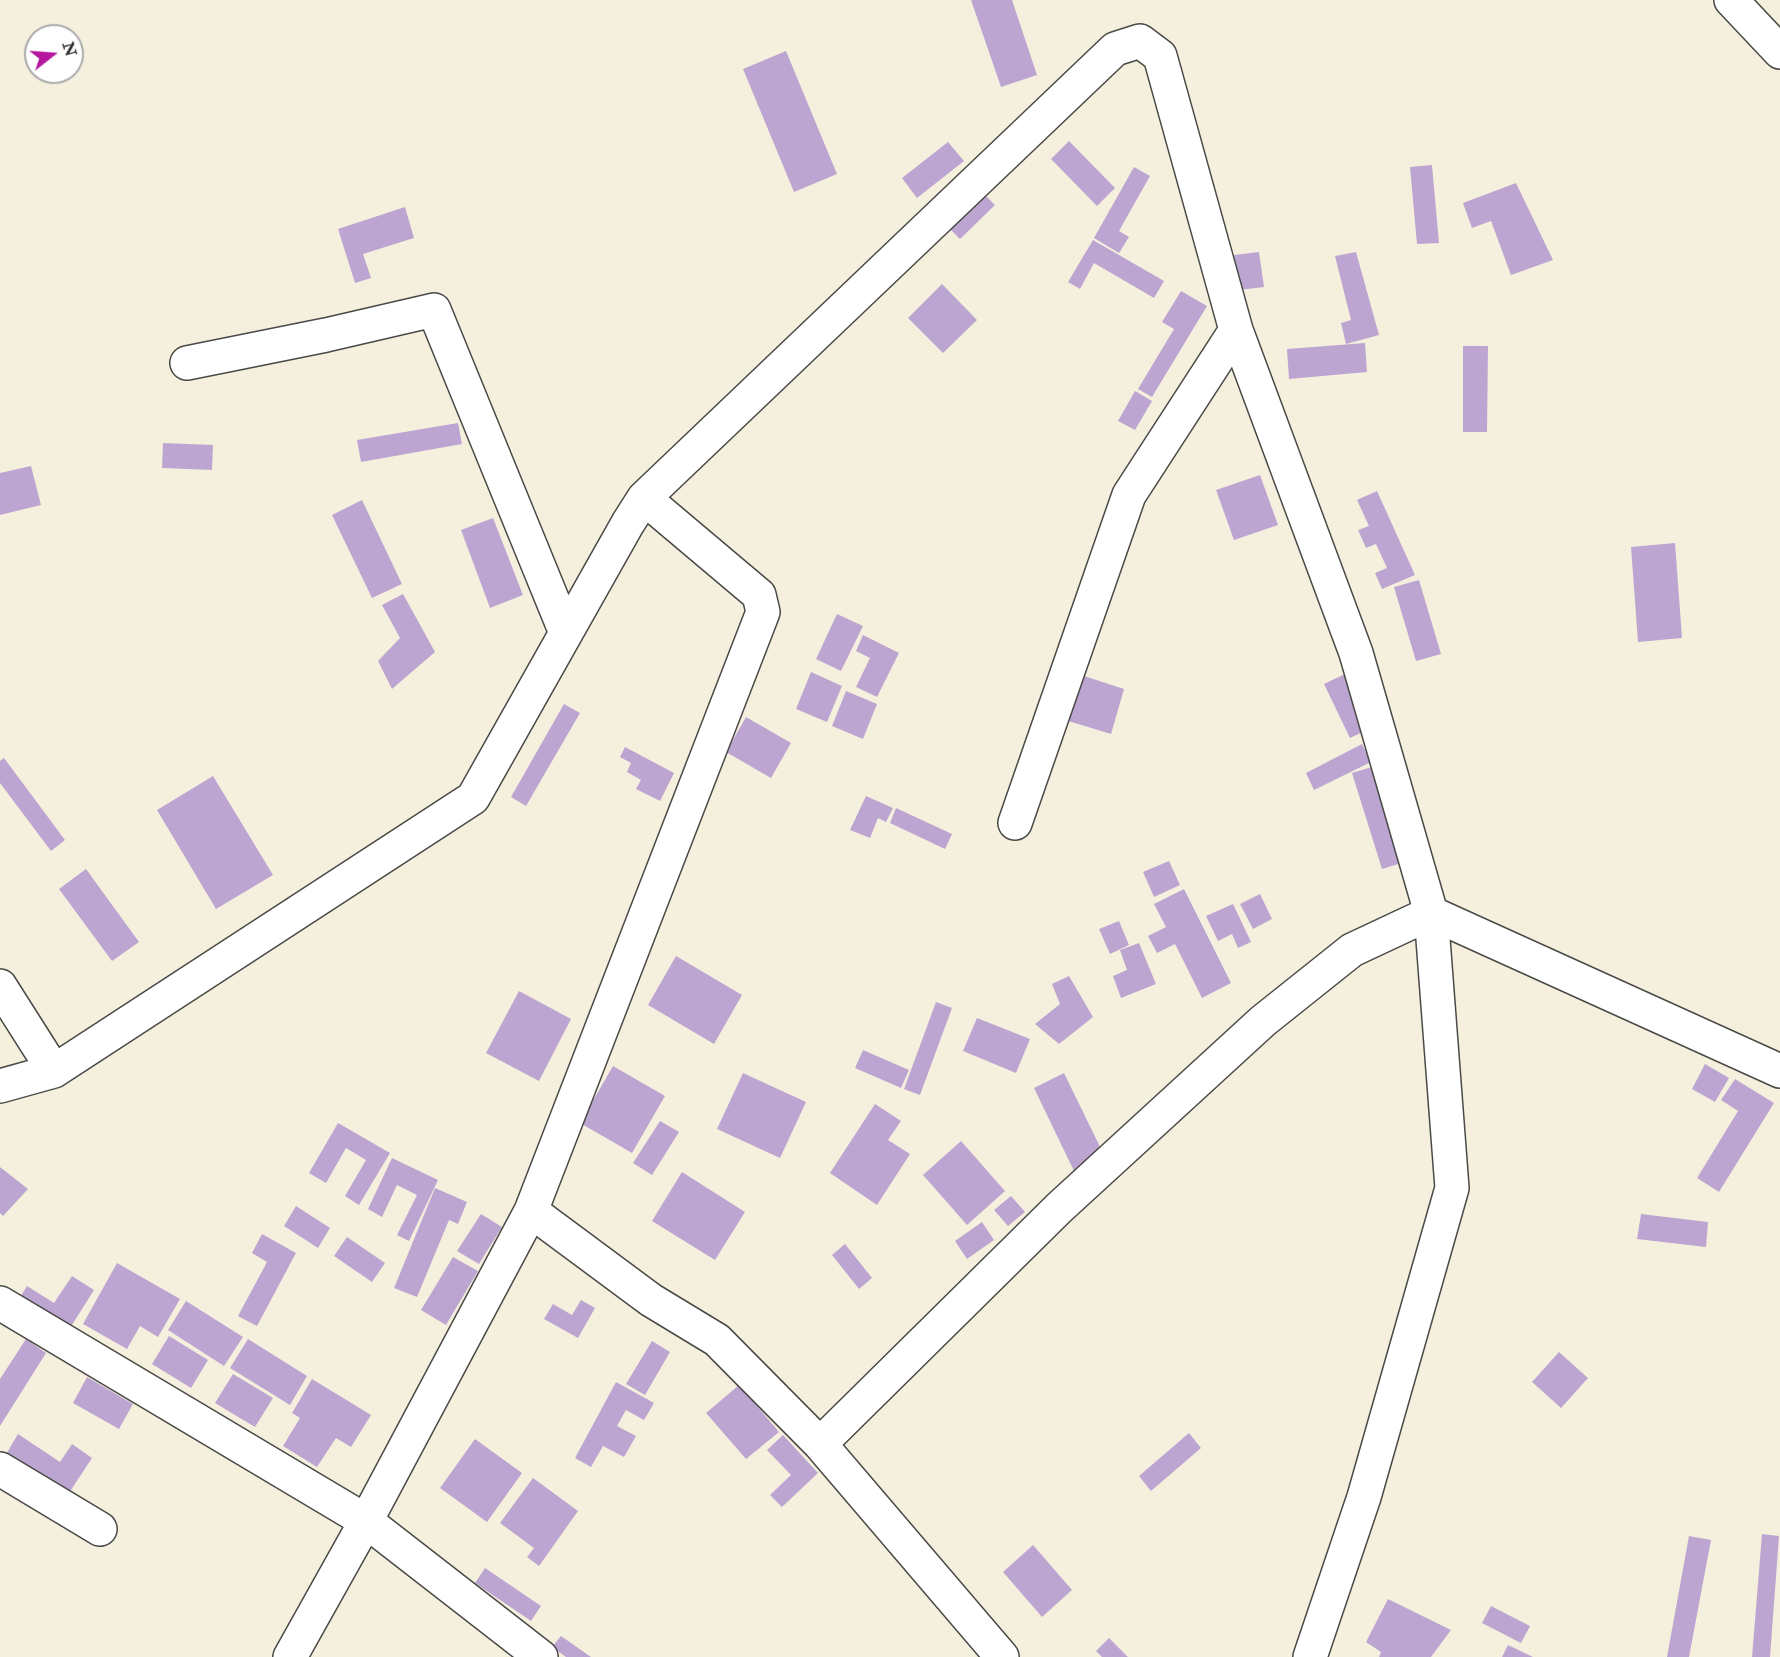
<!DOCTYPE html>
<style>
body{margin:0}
#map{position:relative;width:1780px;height:1657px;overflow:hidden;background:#f5f0de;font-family:"IM FELL Double Pica",serif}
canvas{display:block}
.north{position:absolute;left:24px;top:24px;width:60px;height:60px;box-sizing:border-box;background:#fff;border:2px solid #aaa;border-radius:50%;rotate:73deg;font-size:16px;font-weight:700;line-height:24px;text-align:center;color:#2b2b2b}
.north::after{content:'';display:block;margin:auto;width:21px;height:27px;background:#b5179e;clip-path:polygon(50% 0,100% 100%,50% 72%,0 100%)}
</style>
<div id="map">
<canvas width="1780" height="1657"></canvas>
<div class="north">N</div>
</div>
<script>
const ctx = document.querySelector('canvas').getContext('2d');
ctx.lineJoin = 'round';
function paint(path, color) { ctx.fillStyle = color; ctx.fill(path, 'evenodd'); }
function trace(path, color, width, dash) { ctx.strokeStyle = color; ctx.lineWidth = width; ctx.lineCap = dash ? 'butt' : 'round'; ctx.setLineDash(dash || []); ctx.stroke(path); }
const building = new Path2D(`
 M971 0H1012L1037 75 1001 87Z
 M786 51 837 174 794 192 743 69Z
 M1069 141 1115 188 1097 206 1051 159Z
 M948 142 964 161 917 198 902 178Z
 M1432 165 1439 243 1417 244 1410 167Z
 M1134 167 1150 176 1119 231 1129 237 1119 253 1094 238Z
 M1516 183 1553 260 1511 275 1491 221 1472 228 1463 203Z
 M984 194 995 205 960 239 949 228Z
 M405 207 414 238 363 254 371 278 355 283 338 229Z
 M1093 240 1164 281 1154 298 1094 263 1080 289 1068 282Z
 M1259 252 1264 287 1239 290 1234 255Z
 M1356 252 1379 335 1346 344 1341 323 1351 320 1335 256Z
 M942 284 977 320 943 353 908 318Z
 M1181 291 1207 306 1152 397 1138 389 1174 329 1162 322Z
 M1365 343 1367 372 1289 379 1287 349Z
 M1463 346H1488L1487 432H1463Z
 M1135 391 1152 401 1135 430 1118 421Z
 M458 423 462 444 361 462 357 440Z
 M163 443 213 445 212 470 162 468Z
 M31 466 41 505 0 515V473Z
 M1260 475 1278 525 1234 540 1216 490Z
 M1377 491 1415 575 1382 589 1375 573 1387 568 1376 544 1366 548 1358 530 1369 526 1357 500Z
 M362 500 402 584 372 598 332 515Z
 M493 518 523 595 490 608 461 530Z
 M1675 543 1682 638 1638 642 1631 547Z
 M1419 580 1441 654 1416 661 1394 587Z
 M403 594 435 652 392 689 378 661 400 638 382 605Z
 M837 614 863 626 841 671 816 659Z
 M863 635 899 653 877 697 856 687 870 658 856 651Z
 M811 672 842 686 827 722 796 709Z
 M1347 673 1373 727 1350 738 1324 684Z
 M1078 674 1124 689 1111 734 1065 720Z
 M846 691 877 704 863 739 832 726Z
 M564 704 580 713 526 806 511 797Z
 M746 717 791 743 771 778 726 752Z
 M1362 744 1371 762 1314 790 1306 773Z
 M625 747 674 773 660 801 636 789 641 780 627 772 631 763 620 757Z
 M4 758 65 840 51 851 0 783V761Z
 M1375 766 1405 862 1382 869 1352 773Z
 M213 776 273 875 216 909 157 810Z
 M866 796 893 808 886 822 878 818 870 838 850 830Z
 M896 808 952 834 945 849 890 823Z
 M1169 861 1180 885 1154 897 1143 872Z
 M86 869 139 942 112 961 59 889Z
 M1184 889 1231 983 1202 998 1175 944 1157 953 1148 936 1166 927 1154 904Z
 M1260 894 1272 919 1253 929 1240 904Z
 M1233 904 1251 942 1238 948 1232 934 1218 941 1206 916Z
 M1119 921 1129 945 1110 954 1099 929Z
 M1139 943 1156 984 1121 998 1113 976 1127 970 1120 950Z
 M676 956 742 995 714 1044 648 1005Z
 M1069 976 1093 1017 1059 1044 1035 1024 1060 1004 1052 984Z
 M519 991 571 1019 539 1081 486 1053Z
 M936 1002 952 1008 920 1095 904 1089Z
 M977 1018 1030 1039 1016 1073 963 1051Z
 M863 1050 909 1070 901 1088 855 1068Z
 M1705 1064 1729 1078 1715 1102 1692 1089Z
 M613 1066 665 1096 632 1153 580 1123Z
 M743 1073 806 1102 780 1158 717 1129Z
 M1064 1073 1105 1157 1074 1171 1034 1088Z
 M1735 1079 1774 1103 1719 1192 1697 1178 1738 1111 1721 1100Z
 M875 1104 901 1121 888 1140 910 1154 877 1205 830 1173Z
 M660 1121 679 1132 652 1175 633 1163Z
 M338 1123 390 1153 359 1205 345 1196 366 1160 346 1148 326 1183 309 1173Z
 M961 1141 1005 1191 967 1225 923 1175Z
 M392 1158 438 1180 409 1241 397 1235 417 1195 397 1185 382 1217 368 1209Z
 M0 1167 28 1189 3 1216 0 1213Z
 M682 1172 745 1212 715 1260 652 1221Z
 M435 1188 467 1202 458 1224 449 1220 417 1297 394 1288Z
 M1011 1196 1025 1212 1008 1226 994 1210Z
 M296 1206 330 1228 318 1248 284 1226Z
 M481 1214 502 1227 479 1264 457 1251Z
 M1641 1214 1708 1222 1706 1247 1637 1239Z
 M982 1222 994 1240 967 1259 955 1241Z
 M262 1234 296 1253 257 1326 238 1316 267 1262 252 1253Z
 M347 1237 385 1263 372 1282 334 1256Z
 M845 1244 872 1278 859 1289 832 1255Z
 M453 1257 478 1271 446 1325 421 1310Z
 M117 1263 180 1299 158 1337 140 1326 127 1349 83 1324Z
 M72 1276 94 1290 63 1339 14 1307 27 1286 54 1303Z
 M581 1300 595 1308 578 1338 544 1319 553 1304 572 1315Z
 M186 1301 243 1337 224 1366 168 1330Z
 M169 1336 208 1360 191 1388 152 1364Z
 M26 1339 46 1353 0 1426V1379Z
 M248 1339 307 1376 290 1405 230 1368Z
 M652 1341 670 1352 645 1395 626 1384Z
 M1559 1352 1588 1378 1561 1408 1532 1382Z
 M233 1374 273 1398 255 1427 215 1403Z
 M87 1377 133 1404 119 1429 73 1403Z
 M312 1379 371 1415 351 1447 336 1438 317 1467 283 1446 300 1418 292 1413Z
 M616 1382 654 1403 644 1420 626 1410 617 1426 636 1436 624 1457 603 1446 591 1467 575 1458Z
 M739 1385 779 1432 746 1459 706 1413Z
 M1189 1433 1201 1448 1151 1491 1139 1476Z
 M18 1434 60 1462 72 1444 92 1458 67 1496 5 1456Z
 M783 1435 818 1473 782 1507 770 1495 791 1475 767 1450Z
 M475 1439 522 1473 487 1522 440 1488Z
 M533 1478 578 1511 539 1566 527 1557 534 1548 500 1523Z
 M1762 1534 1779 1536 1770 1657H1752Z
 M1689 1536 1711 1540 1689 1657H1667Z
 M1033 1545 1072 1590 1042 1617 1003 1572Z
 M485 1568 541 1606 531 1621 475 1583Z
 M1388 1599 1451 1630 1431 1657H1379L1381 1652 1366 1642Z
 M1491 1606 1530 1626 1521 1643 1482 1623Z
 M561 1636 591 1657H566L552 1647Z
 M1109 1638 1128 1657H1102L1096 1651Z
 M1508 1645 1533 1657H1502Z`);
const minor = new Path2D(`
 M1731 0 1780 52
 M187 363 326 335 434 310 566 633
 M1015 823 1129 495 1236 330
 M0 986 54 1071
 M0 1086 54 1071 473 798 628 523 644 498 1115 49 1140 41 1160 56 1236 330 1356 653 1431 913 1352 950 1263 1021 1059 1208 820 1444
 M531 1211 651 1300 717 1340 820 1444 1002 1657
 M0 1303 366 1521 541 1657
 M0 1469 100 1529
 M290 1657 366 1521 531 1211 763 612 759 595 644 498
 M1310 1657 1364 1497 1452 1188 1431 913 1780 1071`);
paint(building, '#bda5d1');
trace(minor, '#494946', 36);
trace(minor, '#fff', 33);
</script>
